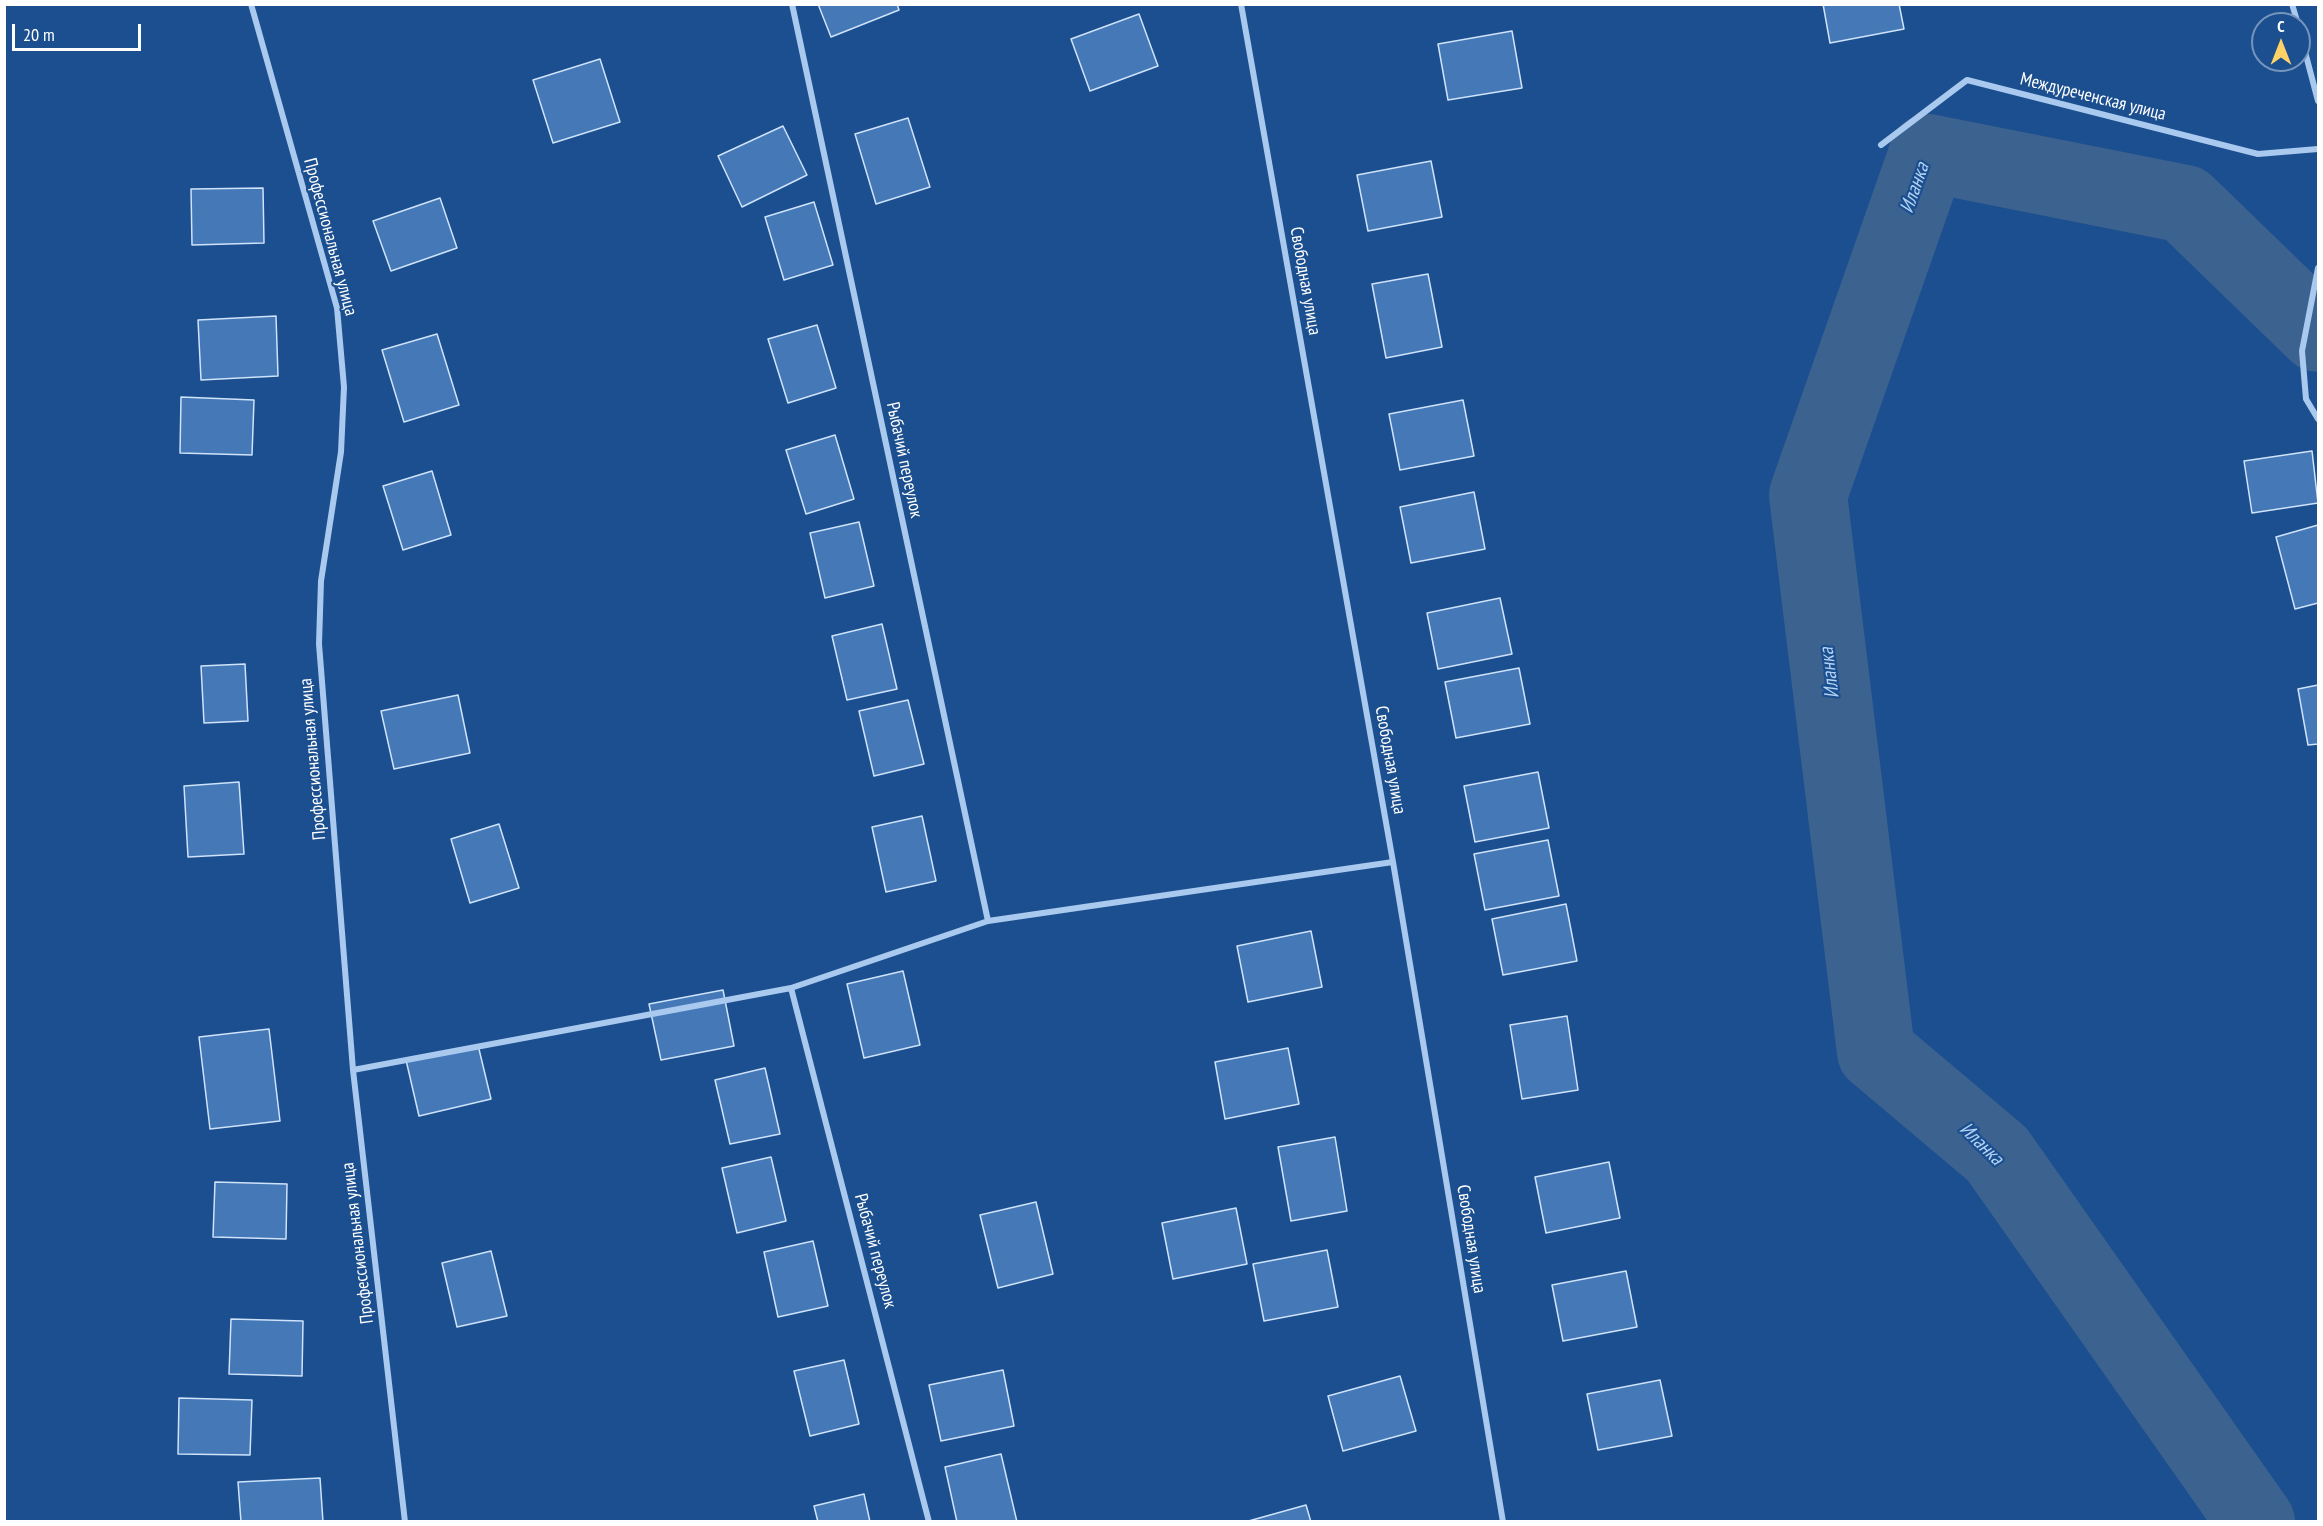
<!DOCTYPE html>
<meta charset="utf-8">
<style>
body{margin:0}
#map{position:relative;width:2323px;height:1526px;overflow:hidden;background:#1b4f8f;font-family:"PT Sans Narrow",sans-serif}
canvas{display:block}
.frame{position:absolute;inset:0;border:6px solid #fff;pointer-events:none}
.north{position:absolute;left:2251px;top:12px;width:60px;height:60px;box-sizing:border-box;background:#1b4f8f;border:2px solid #7695bc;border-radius:50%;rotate:0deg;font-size:16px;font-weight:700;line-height:24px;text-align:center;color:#fff}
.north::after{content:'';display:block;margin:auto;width:21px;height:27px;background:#ffd166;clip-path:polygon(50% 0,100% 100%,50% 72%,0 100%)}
.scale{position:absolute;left:12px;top:24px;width:129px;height:27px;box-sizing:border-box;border:3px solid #fff;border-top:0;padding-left:8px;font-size:18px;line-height:21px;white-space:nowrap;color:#fff;-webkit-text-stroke:4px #1b4f8f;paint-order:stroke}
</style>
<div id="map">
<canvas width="2323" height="1526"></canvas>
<div class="frame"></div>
<div class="north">С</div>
<div class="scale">20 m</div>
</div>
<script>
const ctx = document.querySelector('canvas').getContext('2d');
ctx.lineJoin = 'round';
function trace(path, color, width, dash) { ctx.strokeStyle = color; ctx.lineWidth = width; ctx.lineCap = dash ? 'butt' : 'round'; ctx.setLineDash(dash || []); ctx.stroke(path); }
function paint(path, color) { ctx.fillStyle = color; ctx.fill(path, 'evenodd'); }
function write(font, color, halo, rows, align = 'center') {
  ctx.font = font + ' "PT Sans Narrow",sans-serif'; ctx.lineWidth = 4.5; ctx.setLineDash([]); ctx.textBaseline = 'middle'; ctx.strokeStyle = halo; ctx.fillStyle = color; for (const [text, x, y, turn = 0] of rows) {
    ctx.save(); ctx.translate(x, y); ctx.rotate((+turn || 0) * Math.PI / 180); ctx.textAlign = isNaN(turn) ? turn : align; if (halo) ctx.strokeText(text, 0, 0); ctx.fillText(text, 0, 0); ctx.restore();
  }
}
const river = new Path2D(`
 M2256 1522 1997 1154 1876 1052 1808 495 1928 153 2185 204 2318 333`);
const building = new Path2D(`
 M818 4H897L899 10 831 37Z
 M1823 4H1899L1904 29 1830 43Z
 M1139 14 1158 66 1090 91 1071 39Z
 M1512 31 1522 88 1448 100 1438 44Z
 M600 59 620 122 553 143 533 80Z
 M908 118 930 187 876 204 855 134Z
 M783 126 807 175 742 207 718 156Z
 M1431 161 1442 217 1368 231 1357 175Z
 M263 188 264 243 192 245 191 189Z
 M440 198 457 248 391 271 373 221Z
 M814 202 833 265 784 280 765 217Z
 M1428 274 1442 347 1386 358 1372 284Z
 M276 316 278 376 201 380 198 320Z
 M817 325 836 388 788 403 768 339Z
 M437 334 459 405 404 422 382 350Z
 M181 397 254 400 252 455 180 453Z
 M1463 400 1474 456 1400 470 1389 414Z
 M835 435 854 499 806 514 786 450Z
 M2312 451 2318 503 2252 513 2244 461Z
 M432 471 451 535 403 550 383 486Z
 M1474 492 1485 549 1411 563 1400 507Z
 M859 522 874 586 825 598 810 533Z
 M2318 525V603L2295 609 2276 537Z
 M1500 598 1512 654 1438 669 1427 613Z
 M882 624 897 689 847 700 832 636Z
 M245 664 248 721 204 723 201 666Z
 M1519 668 1530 724 1456 738 1445 682Z
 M2318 685V744L2308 745 2298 689Z
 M458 695 470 753 394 769 381 711Z
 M908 700 924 764 874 776 859 711Z
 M1538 772 1549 828 1475 842 1464 786Z
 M239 782 244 854 188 857 184 786Z
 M922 816 936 881 886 892 872 827Z
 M499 824 519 888 470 903 451 839Z
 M1548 840 1559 896 1485 910 1474 854Z
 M1566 904 1577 961 1503 975 1492 919Z
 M1311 931 1322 987 1248 1002 1237 946Z
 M903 971 920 1045 864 1058 847 984Z
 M723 990 734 1046 661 1060 649 1004Z
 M1567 1016 1578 1090 1522 1099 1510 1025Z
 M269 1029 280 1121 210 1129 199 1037Z
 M478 1045 491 1099 419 1116 406 1060Z
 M1288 1048 1299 1104 1225 1119 1215 1062Z
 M765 1068 780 1134 730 1144 715 1080Z
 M1335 1137 1347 1211 1291 1221 1278 1147Z
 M771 1157 786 1221 737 1233 722 1168Z
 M1609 1162 1620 1218 1546 1233 1535 1177Z
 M215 1182 287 1184 286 1239 213 1237Z
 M1036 1202 1053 1274 998 1288 980 1215Z
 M1236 1208 1247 1264 1173 1279 1162 1223Z
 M813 1241 828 1306 778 1317 764 1252Z
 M1327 1250 1338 1307 1264 1321 1253 1264Z
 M491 1251 507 1316 457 1327 442 1263Z
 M1626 1271 1637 1327 1563 1341 1552 1285Z
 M231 1319 303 1321 302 1376 229 1374Z
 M844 1360 859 1424 810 1436 794 1371Z
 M1003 1370 1014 1426 941 1441 929 1385Z
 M1400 1376 1416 1431 1343 1451 1328 1396Z
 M1660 1380 1672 1436 1598 1450 1587 1394Z
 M179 1398 252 1400 250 1455 178 1454Z
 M1001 1454 1017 1522H957L945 1467Z
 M320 1478 323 1522H241L238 1482Z
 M864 1494 870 1522H818L814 1506Z
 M1306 1505 1311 1522H1245Z`);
const street = new Path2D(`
 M251 4 337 308 344 387 341 452 321 581 319 644 353 1070 405 1522
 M792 4 988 921
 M1241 4 1393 862 1503 1522
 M2292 4 2298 24
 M2299 29 2318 101
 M1881 145 1967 80 2258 154 2318 149
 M2318 268 2302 351 2306 399 2318 419
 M791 988 929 1522
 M353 1070 791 988 988 921 1393 862`);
const streetNames = [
 ["Междуреченская улица",2093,97,14],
 ["Профессиональная улица",330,237,75],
 ["Свободная улица",1305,281,80],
 ["Рыбачий переулок",904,460,78],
 ["Профессиональная улица",313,759,-95],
 ["Свободная улица",1390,760,80],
 ["Свободная улица",1471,1239,81],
 ["Профессиональная улица",358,1243,-97],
 ["Рыбачий переулок",875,1251,75]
];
const waterNames = [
 ["Иланка",1915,188,-71],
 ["Иланка",1830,673,-97],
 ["Иланка",1981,1144,44]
];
trace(river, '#3c6290', 78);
paint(building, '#4478b7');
trace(building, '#cfe3fa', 1.5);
trace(street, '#a9c9ee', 6);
write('18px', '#fff', '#1b4f8f', streetNames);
write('italic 20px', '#b5d3f5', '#1b4f8f', waterNames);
</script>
